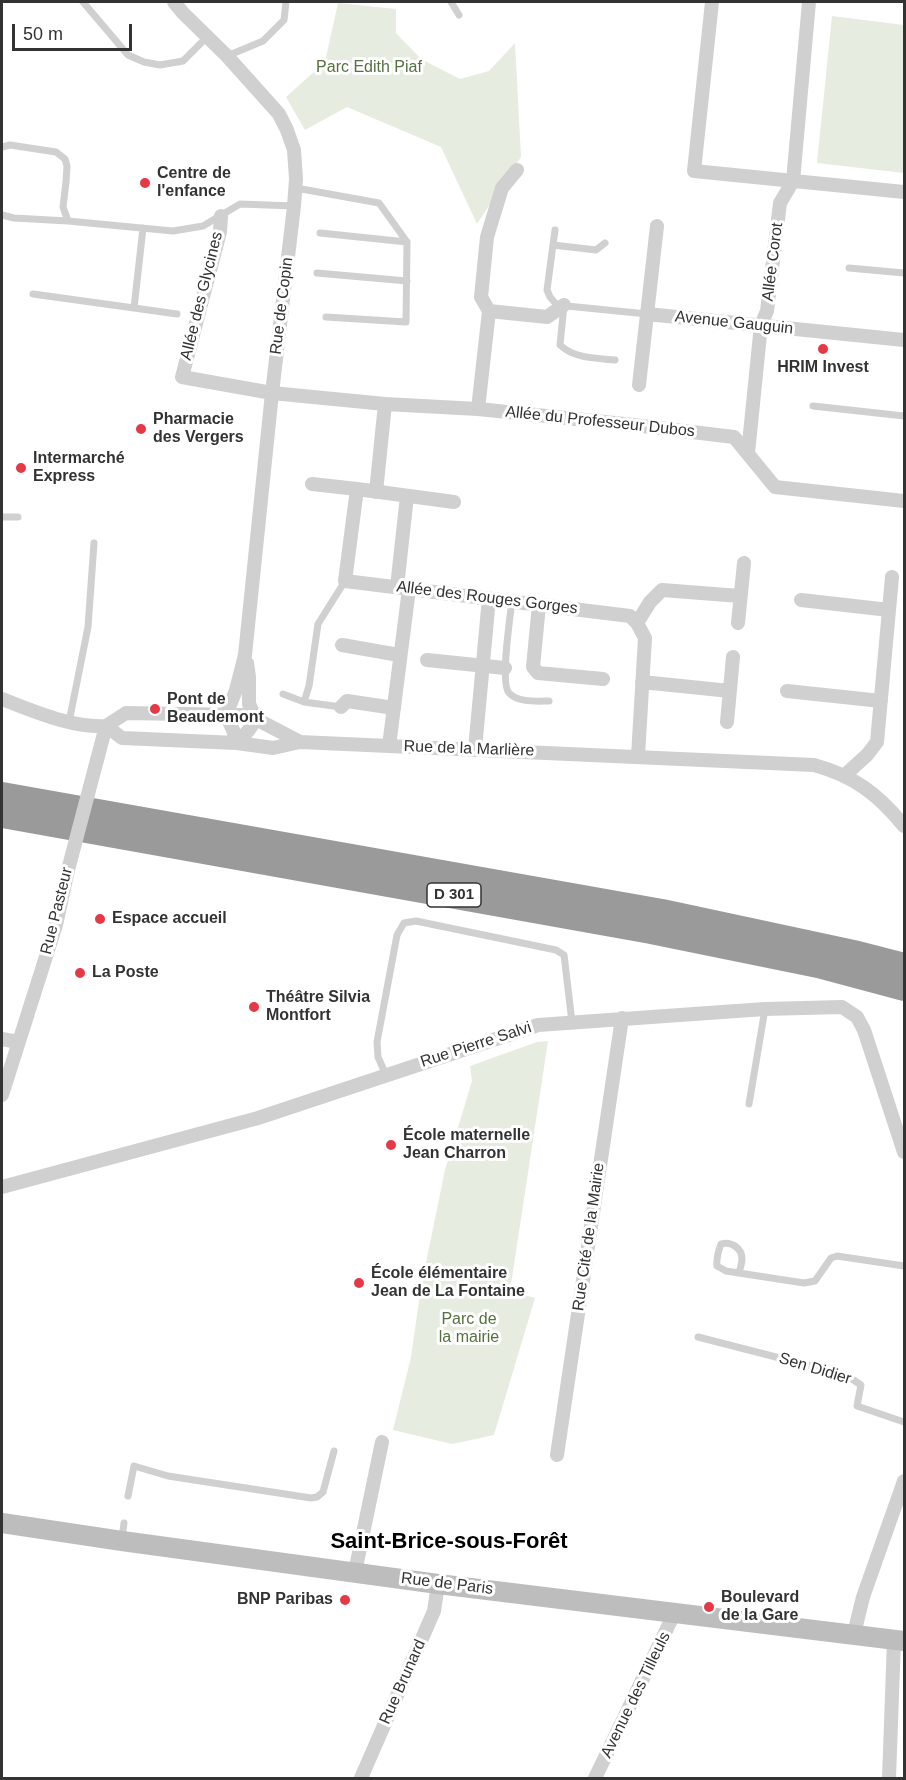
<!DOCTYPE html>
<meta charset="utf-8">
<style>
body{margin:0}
#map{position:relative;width:906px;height:1780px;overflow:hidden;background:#fff;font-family:Helvetica,sans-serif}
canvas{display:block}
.frame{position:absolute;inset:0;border:3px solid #333;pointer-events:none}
.scale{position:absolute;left:12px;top:24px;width:120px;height:27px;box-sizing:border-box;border:3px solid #333;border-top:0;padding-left:8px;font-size:18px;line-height:21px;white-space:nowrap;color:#333;-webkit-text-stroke:4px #fff;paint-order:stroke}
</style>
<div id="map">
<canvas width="906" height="1780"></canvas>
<div class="frame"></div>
<div class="scale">50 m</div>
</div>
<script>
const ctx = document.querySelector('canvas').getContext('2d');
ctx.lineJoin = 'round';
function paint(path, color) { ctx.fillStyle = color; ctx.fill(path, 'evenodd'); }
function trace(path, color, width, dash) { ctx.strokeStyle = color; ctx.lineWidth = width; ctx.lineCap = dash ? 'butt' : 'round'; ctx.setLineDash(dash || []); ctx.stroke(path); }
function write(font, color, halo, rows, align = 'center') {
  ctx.font = font + ' Helvetica,sans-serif'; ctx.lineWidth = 6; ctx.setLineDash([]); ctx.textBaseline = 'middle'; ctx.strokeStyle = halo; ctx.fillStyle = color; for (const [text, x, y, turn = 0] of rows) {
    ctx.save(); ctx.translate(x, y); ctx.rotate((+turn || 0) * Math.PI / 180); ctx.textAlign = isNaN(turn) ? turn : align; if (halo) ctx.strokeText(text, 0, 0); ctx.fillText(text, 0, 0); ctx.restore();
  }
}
const green = new Path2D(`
 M338 3 396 9V33L421 59 460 79 489 71 515 43 521 157 477 224 441 147 347 107 305 130 286 97 325 62Z
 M832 16 904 25V173L817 163Z
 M548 1041 510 1291 535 1298 494 1435 452 1444 393 1430 411 1357 421 1287 445 1170 472 1081 470 1066 537 1042Z`);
const lane = new Path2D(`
 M83 2 128 55 144 62 160 65 183 61 207 37
 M451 2 459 15
 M227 56 263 41 284 20 286 2
 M2 147 10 145 56 152 65 159 67 166 66 182 63 207 68 221 14 218 2 215
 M296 188 379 203 407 242
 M68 221 173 231 203 226 240 204 294 206
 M555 230 547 290 550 297 557 305 647 314
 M320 233 407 242
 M553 245 596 250 605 243
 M849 268 904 273
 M317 273 407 281
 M33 294 134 308 143 228
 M564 305 560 345C575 359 596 358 615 360
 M134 308 177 314
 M326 317 406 322 407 242
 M813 406 904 416
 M2 517H18
 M512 601C510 618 500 683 509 693 518 703 538 701 549 701
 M283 694 304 702 341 707
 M304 702 309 686 318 624 345 581
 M69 722 88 627 94 543
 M386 1075 378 1057 377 1042 397 935 404 923 416 921 556 950 564 955 572 1022
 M749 1104 765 1009
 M739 1273C740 1269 742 1263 742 1259 742 1248 731 1241 721 1244 718 1252 716 1258 717 1266L726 1271 804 1283 815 1281 831 1258 837 1256 904 1266
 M698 1337 846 1375 861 1385 857 1406 904 1422
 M128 1496 134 1466 168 1476 311 1498 317 1497 323 1492 334 1451
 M122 1538 124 1523`);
const street = new Path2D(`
 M174 2 183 13 227 56 279 114 287 130 294 150 296 179 294 206 272 393 245 655 236 690 226 715
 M712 2 694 171 904 192
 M221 216 220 232 182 377 272 393 385 404 478 409 634 425 734 437 775 487 904 501
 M489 311 547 317 564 305
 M647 314 904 340
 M639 385 657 226
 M478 409 489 311 481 297 487 237 502 188 517 170
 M748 453 761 325 767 311 780 203 793 181 809 2
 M312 484 357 489 345 581 630 616 637 623 645 638 638 756
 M357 489 454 502
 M376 492 385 404
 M397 587 407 496
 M801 600 889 610
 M539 605 533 667 538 673 603 679
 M637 623 650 602 662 590 740 596
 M738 623 744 563
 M342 645 399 655
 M427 660 505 668
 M642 682 730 691
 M787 691 881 701
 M2 699C34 711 71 728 106 726
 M341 707 347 701 394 708
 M226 715 233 730 237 743 248 731 256 719 249 704V677L247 663
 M727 722 733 657
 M106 726 122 738 237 743 273 748 300 742 814 765C854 776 878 794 904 826
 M106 726 126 713 242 715 256 719 300 742
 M389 746 409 589
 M475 749 489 598
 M97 760 106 726
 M845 775 867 755 877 742 892 577
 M2 1039 18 1042
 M2 1095 56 925 68 870
 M2 1187 258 1118 538 1025 765 1009 842 1007 857 1017 864 1030 904 1152
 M557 1455 622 1018
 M355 1572 382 1442
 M854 1634 863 1597 904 1481
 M361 1778 434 1611 438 1584
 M595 1778 675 1612
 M889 1778 894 1640`);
const secondary = new Path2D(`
 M2 1523 122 1541 438 1584 904 1641`);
const highway = new Path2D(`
 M2 795 662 912 858 954 904 966
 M2 815 651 931 818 965 904 988`);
const streetBridge = new Path2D(`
 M68 870 97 760`);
const markers = [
 [145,183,6,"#e63946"],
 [823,349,6,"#e63946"],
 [141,429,6,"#e63946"],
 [21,468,6,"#e63946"],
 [155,709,6,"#e63946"],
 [100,919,6,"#e63946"],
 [80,973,6,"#e63946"],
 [254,1007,6,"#e63946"],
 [391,1145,6,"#e63946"],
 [359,1283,6,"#e63946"],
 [345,1600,6,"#e63946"],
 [709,1607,6,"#e63946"]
];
const shields = [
 [454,895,54]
];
const shieldNames = [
 ["D 301",454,895]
];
const parkNames = [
 ["Parc Edith Piaf",369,68],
 ["Parc de",469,1320],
 ["la mairie",469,1338]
];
const poiNames = [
 ["Centre de",157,174],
 ["l'enfance",157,192],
 ["HRIM Invest",823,368,"center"],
 ["Pharmacie",153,420],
 ["des Vergers",153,438],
 ["Intermarché",33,459],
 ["Express",33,477],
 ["Pont de",167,700],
 ["Beaudemont",167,718],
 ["Espace accueil",112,919],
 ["La Poste",92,973],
 ["Théâtre Silvia",266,998],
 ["Montfort",266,1016],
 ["École maternelle",403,1136],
 ["Jean Charron",403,1154],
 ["École élémentaire",371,1274],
 ["Jean de La Fontaine",371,1292],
 ["Boulevard",721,1598],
 ["de la Gare",721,1616],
 ["BNP Paribas",333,1600,"right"]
];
const streetNames = [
 ["Allée Corot",773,262,-83],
 ["Allée des Glycines",202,296,-76],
 ["Rue de Copin",282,306,-83],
 ["Avenue Gauguin",734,323,6],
 ["Allée du Professeur Dubos",600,422,6],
 ["Allée des Rouges Gorges",487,598,7],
 ["Rue de la Marlière",469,749,2],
 ["Rue Pasteur",57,911,-76],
 ["Rue Pierre Salvi",476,1045,-18],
 ["Rue Cité de la Mairie",589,1237,-82],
 ["Sen Didier",815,1369,17],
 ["Rue de Paris",447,1584,7],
 ["Rue Brunard",403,1682,-66],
 ["Avenue des Tilleuls",636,1695,-64]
];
const districtNames = [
 ["Saint-Brice-sous-Forêt",449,1542]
];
paint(green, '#e6ecdf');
trace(lane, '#d0d0d0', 7);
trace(street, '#d0d0d0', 14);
trace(secondary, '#bdbdbd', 20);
trace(highway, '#9a9a9a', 26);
trace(streetBridge, '#d0d0d0', 14);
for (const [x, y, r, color] of markers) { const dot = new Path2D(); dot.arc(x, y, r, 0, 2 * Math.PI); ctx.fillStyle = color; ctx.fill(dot); trace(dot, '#fff', 2); }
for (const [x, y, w] of shields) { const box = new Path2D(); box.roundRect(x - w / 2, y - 12, w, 24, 4.5); ctx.fillStyle = '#fff'; ctx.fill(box); trace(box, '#333', 1.5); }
write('bold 15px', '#333', null, shieldNames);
write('16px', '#56703f', '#fff', parkNames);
write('bold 16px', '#333', '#fff', poiNames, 'left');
write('16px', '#333', '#fff', streetNames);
write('bold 22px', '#000', '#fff', districtNames);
</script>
